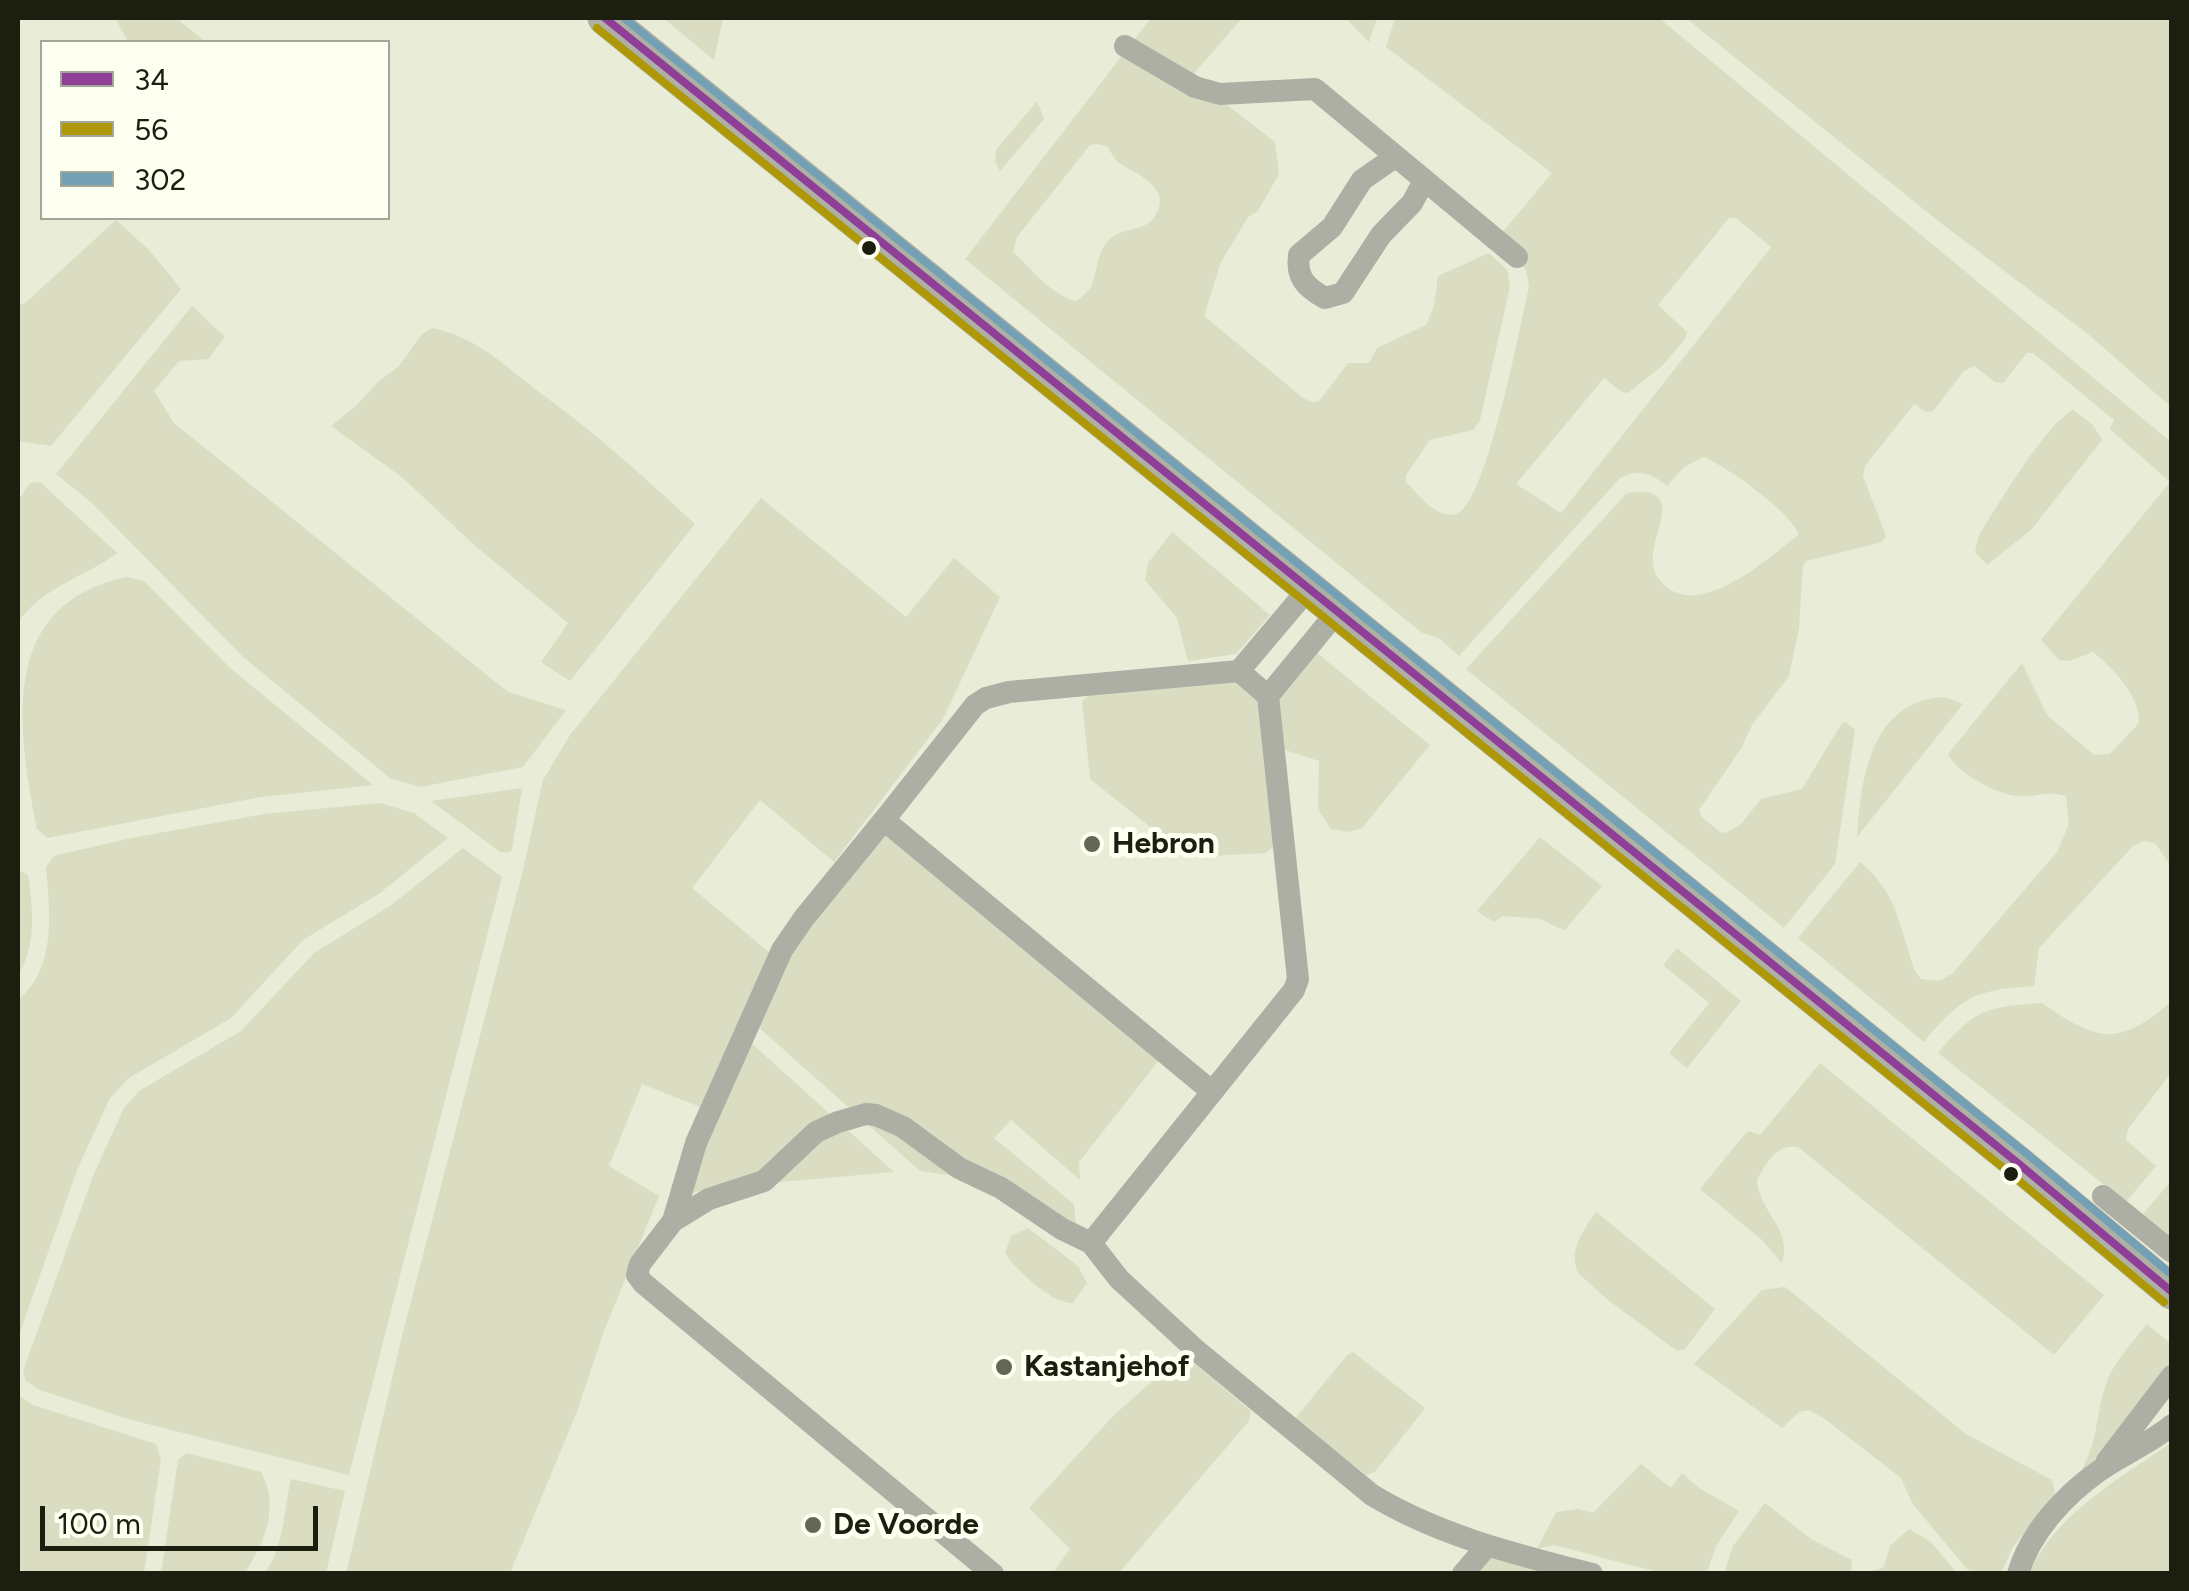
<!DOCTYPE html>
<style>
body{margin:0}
#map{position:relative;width:2189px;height:1591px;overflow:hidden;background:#e9ecd7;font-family:Figtree,sans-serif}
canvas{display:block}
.frame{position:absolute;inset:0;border:20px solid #1c1e10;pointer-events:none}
.legend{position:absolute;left:40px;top:40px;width:350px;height:180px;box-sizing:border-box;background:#fdfff0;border:2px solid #a3a596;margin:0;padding:12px 18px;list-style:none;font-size:30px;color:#1c1e10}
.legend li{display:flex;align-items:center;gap:20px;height:50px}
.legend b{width:50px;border:2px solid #a3a596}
.scale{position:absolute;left:40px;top:1506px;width:278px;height:45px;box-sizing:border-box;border:5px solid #1c1e10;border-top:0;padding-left:12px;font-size:30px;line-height:35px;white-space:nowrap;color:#1c1e10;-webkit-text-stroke:8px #fdfff0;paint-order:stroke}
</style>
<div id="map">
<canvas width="2189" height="1591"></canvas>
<div class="frame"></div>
<ul class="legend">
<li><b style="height:12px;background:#8f3f98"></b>34</li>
<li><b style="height:12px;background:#ae9806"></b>56</li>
<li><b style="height:12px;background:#74a0b6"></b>302</li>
</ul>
<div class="scale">100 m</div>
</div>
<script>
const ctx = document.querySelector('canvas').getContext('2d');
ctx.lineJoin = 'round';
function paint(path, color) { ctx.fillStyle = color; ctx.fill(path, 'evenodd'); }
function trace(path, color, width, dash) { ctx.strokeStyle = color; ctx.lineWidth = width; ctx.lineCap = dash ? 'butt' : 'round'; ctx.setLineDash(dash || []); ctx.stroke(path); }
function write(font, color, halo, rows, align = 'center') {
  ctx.font = font + ' Figtree,sans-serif'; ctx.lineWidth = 10; ctx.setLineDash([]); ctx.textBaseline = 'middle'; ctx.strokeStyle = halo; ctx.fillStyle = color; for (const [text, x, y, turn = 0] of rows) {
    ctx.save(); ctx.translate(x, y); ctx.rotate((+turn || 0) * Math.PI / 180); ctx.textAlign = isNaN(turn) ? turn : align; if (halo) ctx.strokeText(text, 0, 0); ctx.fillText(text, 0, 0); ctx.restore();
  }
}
const green = new Path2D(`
 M115 18H176L206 42H128Z
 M663 18H723L714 60Z
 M1151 18H1242L1191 77 1275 142 1279 174 1258 211 1248 217 1221 262 1204 316 1303 398 1314 403 1320 400 1348 363H1369L1377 348 1426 325 1434 306 1438 276 1489 253 1508 271 1510 287 1480 420 1473 430 1430 440 1406 475V482C1417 493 1437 520 1456 514 1486 506 1521 322 1529 286L1526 270 1501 234 1552 173 1386 47 1395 18H1659L2171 442V866L2155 843 2144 841 2133 846 2039 948 2034 986C1975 990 1962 996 1924 1042L1798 938 1860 862C1896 891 1900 926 1914 969L1921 979 1938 981 1952 974 2057 852 2069 824 2066 796C2043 790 2036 798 2017 796 1996 794 1956 772 1948 754L2022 663 2047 715 2094 755 2110 754 2139 723C2141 697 2113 668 2093 652L2069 661 2059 660 2041 640 2170 482 2110 429 2114 420 2033 353H2027L2003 383 1995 382 1974 366 1964 371 1933 411 1926 412 1914 404 1865 466 1863 476 1886 536 1882 542 1806 561 1803 566 1799 628 1789 676 1752 725 1742 747 1699 810 1702 817 1720 832 1726 833 1741 824 1761 799 1802 789 1842 723 1846 722 1855 730 1835 864 1784 928 1466 669 1626 494C1638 490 1655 490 1661 502 1667 513 1650 547 1653 564 1654 574 1660 583 1669 589 1707 614 1769 558 1799 534 1787 509 1730 469 1704 457L1684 467 1667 486C1650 473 1640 468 1620 478L1459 656 1439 638 1422 633 965 259ZM1096 144 1107 146C1111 152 1115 161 1121 164 1138 175 1173 188 1155 216 1144 235 1117 223 1103 248 1092 268 1100 289 1075 301 1050 294 1032 269 1013 252L1017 237 1090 145ZM1729 218H1736L1771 247 1561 513 1516 484 1604 378 1622 392 1628 393 1662 366 1685 339 1687 332 1658 305Z
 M1345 18H1377L1369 42Z
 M1686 18H2171V407L2088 334 1942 224Z
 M1037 101 1044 119 1000 171 995 161 996 150Z
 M116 220 149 250 181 289 51 446 18 441V302L23 305Z
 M192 306 225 337 208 359 179 361 154 391 174 423 508 692 566 710 523 767 420 787 390 778 241 655 92 503 56 474Z
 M432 328C480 338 505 367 543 395 597 434 646 479 695 524L570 681 541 662 568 623 473 544 403 478 331 426 356 406 379 381 399 366 421 335Z
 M2073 410 2093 425 2102 440 2031 530 1987 565 1975 552 1979 535C1997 507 2047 422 2073 410Z
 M40 482 117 553C84 578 44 586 18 622V501L30 483Z
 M761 498 906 617 954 558 1000 597 943 719 834 862 760 800 692 888 770 953 700 1107 642 1084 609 1166 659 1196 604 1331 576 1414 510 1573 346 1574 402 1336 522 874 543 780 570 735Z
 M1172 532 1270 615 1236 654 1188 661 1177 618 1145 580 1148 563Z
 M127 577 144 581 230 668 373 785 261 797 47 838 37 829C16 721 0 604 127 577Z
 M1312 649 1430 745 1362 828 1350 832 1331 829 1318 809 1319 761 1282 749 1276 694Z
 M1234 677 1258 698 1274 846 1266 853 1188 857 1090 779 1082 701 1096 690Z
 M1945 697 1963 704 1857 837C1861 778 1871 700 1945 697Z
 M522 788 512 850 507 853 500 852 431 801Z
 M380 803 414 813 448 838 380 893 303 940 231 1018 129 1078 110 1098 77 1170 18 1338V1000C57 968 50 912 46 867L54 856 126 839 264 814Z
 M884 831 1160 1059 1079 1162 1080 1180 1011 1120 994 1138 1074 1204 1077 1238 970 1178 920 1171 755 1024 792 946Z
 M1540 837 1602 886 1565 930C1556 928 1550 922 1540 919 1536 918 1510 917 1503 916L1494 922 1477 911Z
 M463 848 502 877 349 1475 128 1419 40 1390 26 1381 23 1371 93 1176 124 1108 139 1091 241 1031 314 953 390 906Z
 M18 870 28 875C33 909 37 946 18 975Z
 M1677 948 1741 1001 1687 1068 1669 1053 1709 1003 1663 965Z
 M2171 1002V1073L2128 1129 2126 1140 2156 1166 2126 1202 1938 1053C1975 1009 1986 1007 2042 1003 2098 1042 2118 1047 2171 1002Z
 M748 1040 894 1172 712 1188 680 1196Z
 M1820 1063 2104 1295 2054 1355 1798 1147C1777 1143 1766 1163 1757 1180 1759 1213 1793 1228 1782 1263L1762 1240 1700 1189 1744 1135 1749 1131 1760 1135Z
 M2171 1181V1238L2143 1214Z
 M1596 1212 1715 1309 1685 1349 1677 1351 1608 1300 1578 1273C1568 1250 1583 1231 1596 1212Z
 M1028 1228 1078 1266 1087 1283 1073 1303C1053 1305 1015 1269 1005 1253L1011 1236Z
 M1785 1287 1966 1434 2052 1480 2055 1493 2013 1547 2001 1573H1975L1967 1569 1912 1503 1901 1478 1825 1419 1809 1410 1799 1412 1782 1428 1694 1364 1762 1290Z
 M2147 1324 2171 1344V1368L2118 1438 2085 1472 2082 1469C2098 1442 2096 1413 2106 1384 2114 1361 2132 1343 2147 1324Z
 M1353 1352 1425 1408 1375 1472 1366 1475 1294 1420 1347 1355Z
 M1183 1354 1251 1411 1249 1421 1119 1573H1053L1070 1549 1029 1508 1114 1415Z
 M18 1395 33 1405 156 1444 161 1460 144 1573H18Z
 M2171 1443V1573L2029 1574C2056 1513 2119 1479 2171 1443Z
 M186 1453 261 1472C280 1507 265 1541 245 1573H161L178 1460Z
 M1641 1464 1671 1488 1682 1473 1699 1488 1739 1511 1716 1546 1707 1573H1661L1554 1545 1537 1549 1556 1512 1578 1509 1593 1513Z
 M291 1479 345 1491 326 1573H265C285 1543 283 1513 291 1479Z
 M1765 1503 1811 1539 1852 1560 1851 1573H1724L1733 1546Z
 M1909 1529 1930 1541 1957 1573H1867L1884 1567 1890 1546Z
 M1490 1557 1559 1574H1475Z`);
const minor = new Path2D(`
 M1125 46 1195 87 1220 94 1315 89 1517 257
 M1395 157 1362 180 1332 227 1299 255C1296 277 1305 287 1325 298L1343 293 1381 235 1412 203 1424 181
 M1239 671 1268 696 1298 979 1294 990 1091 1243 1119 1279 1196 1350 1372 1495C1440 1536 1515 1554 1592 1574
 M1268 696 1337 612
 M884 820 804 918 782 950 696 1143 673 1221 640 1264 637 1275 643 1283 993 1574
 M1210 1090 884 820 975 705 986 698 1009 692 1239 671 1309 588
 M2103 1196 2172 1252
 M673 1221 709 1199 764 1181 816 1132 838 1122 866 1114 876 1115 903 1127 959 1168 1001 1188 1062 1229 1091 1243
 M2107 1461 2172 1376
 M1463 1574 1486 1547
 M2018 1574C2030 1532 2065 1495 2099 1471 2123 1454 2149 1444 2172 1425`);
const primary = new Path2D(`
 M605 18 2019 1164 2172 1292`);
const bus1 = new Path2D(`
 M605 18 2019 1164 2172 1292`);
const bus2 = new Path2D(`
 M597 28 2011 1174 2164 1302`);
const bus3 = new Path2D(`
 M624 18 2027 1154 2172 1275`);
const markers = [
 [869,248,9,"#1c1e10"],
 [1092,844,10,"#646656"],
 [2011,1174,9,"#1c1e10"],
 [1004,1367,10,"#646656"],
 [813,1525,10,"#646656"]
];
const poiNames = [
 ["Hebron",1112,844],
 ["Kastanjehof",1024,1367],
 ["De Voorde",833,1525]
];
paint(green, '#daddc2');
trace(minor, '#adafa5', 22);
trace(primary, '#afb0a4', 35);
trace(bus1, '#8f3f98', 8);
trace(bus2, '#ae9806', 8);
trace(bus3, '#74a0b6', 8);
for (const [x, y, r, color] of markers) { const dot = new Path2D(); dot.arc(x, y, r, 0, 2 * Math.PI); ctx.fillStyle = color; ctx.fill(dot); trace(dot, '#fdfff0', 4); }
write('bold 30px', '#1c1e10', '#fdfff0', poiNames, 'left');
</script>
